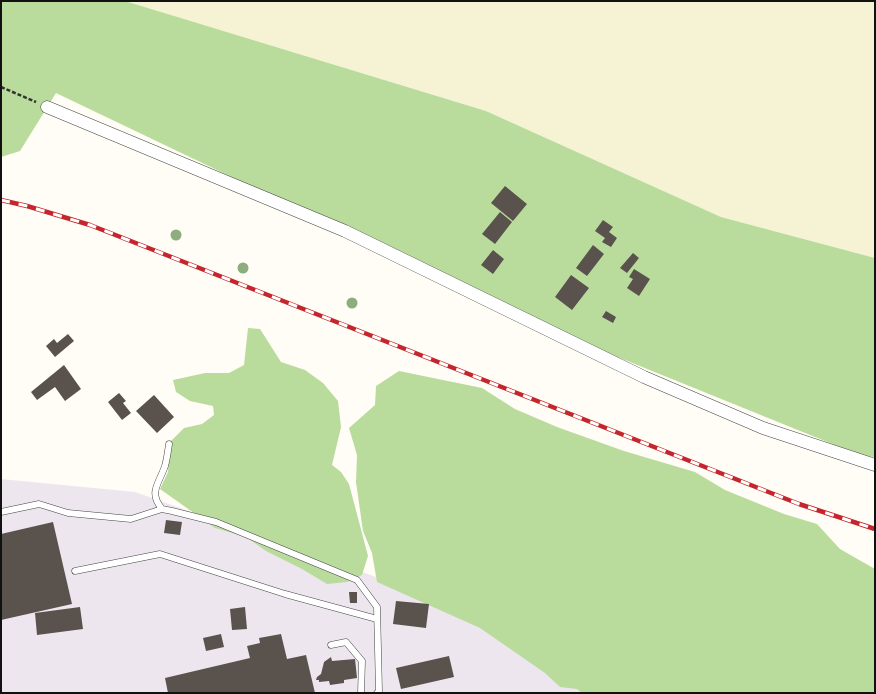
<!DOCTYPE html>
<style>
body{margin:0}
#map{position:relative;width:876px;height:694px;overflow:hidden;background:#fffdf5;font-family:"Roboto Serif",serif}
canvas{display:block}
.frame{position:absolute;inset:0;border:2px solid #111;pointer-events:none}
</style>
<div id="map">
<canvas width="876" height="694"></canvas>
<div class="frame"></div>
</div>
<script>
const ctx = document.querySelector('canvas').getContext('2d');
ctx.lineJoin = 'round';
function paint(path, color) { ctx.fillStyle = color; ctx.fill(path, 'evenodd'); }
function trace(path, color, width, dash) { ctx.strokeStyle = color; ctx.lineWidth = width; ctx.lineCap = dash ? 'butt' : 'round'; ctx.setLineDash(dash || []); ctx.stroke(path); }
const industrial = new Path2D(`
 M1 479 135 492 430 596 611 693H1Z`);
const farmland = new Path2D(`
 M125 1H875V258L721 217 486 111Z`);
const forest = new Path2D(`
 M1 1H125L486 111 721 217 875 258V457L862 456 588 345 428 271 56 93 20 151 1 157Z
 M248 328 260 329 281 362 305 370 323 383 338 401 341 427 332 465 341 472 349 484 368 556 362 575 347 582 327 584 302 569 266 551 246 537 215 528 160 489 168 472 170 442 184 428 202 424 214 415 213 406 190 401 176 392 173 380 205 373H229L244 365Z
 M399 371 482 388 515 409 557 427 624 451 695 472 725 490 784 514 817 524 840 549 875 569V693H582L577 689 560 687 545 673 480 628 377 582 372 553 363 531 356 482 357 455 349 428 375 405 376 386Z`);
const building = new Path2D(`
 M505 186 527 204 513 221 491 203Z
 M500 212 512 222 495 244 482 234Z
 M603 220 613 227 609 232 617 238 611 247 602 242 605 238 595 231Z
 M593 245 604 254 587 276 576 268Z
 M493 250 504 259 493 274 481 265Z
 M633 253 639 258 627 273 620 268Z
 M634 269 650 279 639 296 627 288 633 279 629 277Z
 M571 275 589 288 572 310 555 297Z
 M606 311 616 317 613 323 602 317Z
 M68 334 74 341 55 357 46 346 54 339 57 343Z
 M64 365 81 389 65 401 55 387 37 400 31 392Z
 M119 393 126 401 123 403 131 413 122 420 108 402Z
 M154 395 174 417 157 433 136 411Z
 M166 520 182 522 180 535 164 533Z
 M53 522 72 604 1 620V534Z
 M349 592H357V603H350Z
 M396 601 429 604 426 628 393 624Z
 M80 607 83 629 37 635 35 613Z
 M245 607 247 629 232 630 230 609Z
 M221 634 224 647 206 651 203 638Z
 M281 634 287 659 306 655 315 693H168L165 678 250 658 247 646 260 643 259 638Z
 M449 656 454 677 401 689 396 668Z
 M331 657 332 661 355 659 357 678 344 680V683L330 685 329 681 319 682V680H316L317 677 321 674 324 662Z`);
const path = new Path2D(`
 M1 87 36 102`);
const service = new Path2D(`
 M162 509C148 492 159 484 165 466 167 459 168 451 169 444
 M1 512 39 504 68 513 131 519 162 509 172 511 216 522 357 580 377 607 379 691 377 693
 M75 571 160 554 285 594 377 619
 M331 645 346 642 362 661 361 693`);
const minor = new Path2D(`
 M47 107 345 231 644 377 763 428 875 465`);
const rail = new Path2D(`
 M1 200 27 206 90 225 799 504 875 529`);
const trees = [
 [176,235],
 [243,268],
 [352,303]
];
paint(industrial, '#eee6ef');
paint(farmland, '#f6f3d4');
paint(forest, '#b9dc9c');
paint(building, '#5a524d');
trace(service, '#444', 7);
trace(minor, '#444', 13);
trace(path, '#333', 2.5, [4, 2]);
trace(service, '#fff', 6);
trace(minor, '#fff', 12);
trace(rail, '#c4262e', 4.5);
trace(rail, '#fff', 3, [9]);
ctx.fillStyle = '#8dad7f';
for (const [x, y] of trees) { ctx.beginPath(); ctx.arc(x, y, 5.5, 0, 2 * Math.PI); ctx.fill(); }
</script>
